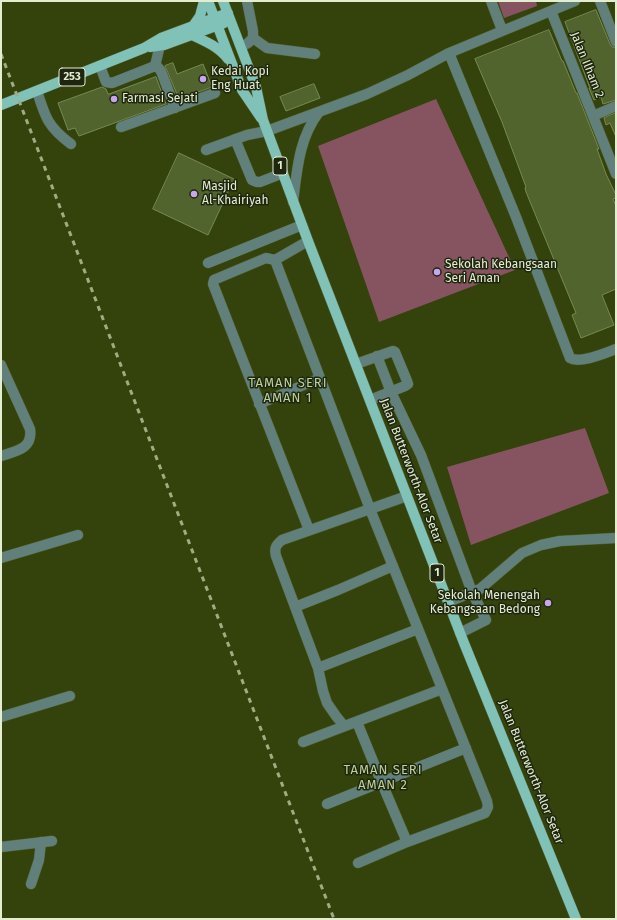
<!DOCTYPE html>
<style>
body{margin:0}
#map{position:relative;width:617px;height:920px;overflow:hidden;background:#33430b;font-family:"Fira Sans",sans-serif}
canvas{display:block}
.frame{position:absolute;inset:0;border:2px solid #e3eed1;pointer-events:none}
</style>
<div id="map">
<canvas width="617" height="920"></canvas>
<div class="frame"></div>
</div>
<script>
const ctx = document.querySelector('canvas').getContext('2d');
ctx.lineJoin = 'round';
function paint(path, color) { ctx.fillStyle = color; ctx.fill(path, 'evenodd'); }
function trace(path, color, width, dash) { ctx.strokeStyle = color; ctx.lineWidth = width; ctx.lineCap = dash ? 'butt' : 'round'; ctx.setLineDash(dash || []); ctx.stroke(path); }
function write(font, color, halo, rows, align = 'center') {
  ctx.font = font + ' "Fira Sans",sans-serif'; ctx.lineWidth = 3; ctx.setLineDash([]); ctx.textBaseline = 'middle'; ctx.strokeStyle = halo; ctx.fillStyle = color; for (const [text, x, y, turn = 0] of rows) {
    ctx.save(); ctx.translate(x, y); ctx.rotate((+turn || 0) * Math.PI / 180); ctx.textAlign = isNaN(turn) ? turn : align; if (halo) ctx.strokeText(text, 0, 0); ctx.fillText(text, 0, 0); ctx.restore();
  }
}
const green = new Path2D(`
 M498 1H536L537 6 504 18Z
 M436 99 515 270 379 322 318 146Z
 M585 428 609 493 471 545 447 467Z`);
const building = new Path2D(`
 M596 10 610 44 612 47 616 48V100L603 104 601 97 594 100 589 88H590L565 22Z
 M549 30 562 61H563L576 93H577L599 149H597L606 174 616 195V198L613 199 616 206V289L602 295 614 325 581 338 572 315 576 313 526 192 525 188 526 187 502 122 475 59Z
 M173 63 177 74 203 64 212 87 179 99 165 66Z
 M156 77 166 104 79 136 75 128 68 130 58 103 102 87 106 89 108 94Z
 M314 84 320 98 286 111 280 97Z
 M616 113V137L610 123 606 125 604 118Z
 M179 153 234 179 208 235 153 209Z`);
const minor = new Path2D(`
 M491 1 502 30
 M600 1 616 42
 M551 11 616 174
 M253 38 267 48 315 54
 M241 47 248 43 253 38V31L247 1
 M449 53 516 217 570 358C580 364 605 353 616 349
 M156 65 161 71 175 108
 M100 66 106 82 112 83 155 66 160 45
 M37 91C45 117 48 127 71 144
 M593 116 616 106
 M121 127 215 93
 M235 139 252 180 257 182H260L283 173
 M206 150 247 135 267 131 367 94 408 75 449 53 575 1
 M293 202C297 170 299 138 319 112
 M308 241 275 260 266 258 216 279 214 280 213 284 309 530
 M275 260 370 509 487 801 488 807 485 813 407 842 358 863
 M208 263 302 225
 M377 356 391 392 421 455 472 592 486 620 460 633
 M356 364 393 351 395 352 407 381 408 384 405 386 370 400
 M1 365 30 429C33 449 16 451 1 456
 M259 404 320 378
 M1 558 78 535
 M448 602 480 589 522 553 541 545 560 541 616 538
 M295 607 338 590 393 566
 M318 668 418 629
 M1 717 70 696
 M357 722 381 781 407 842
 M344 726 336 716 327 703 323 691 318 668 276 556C274 548 276 545 282 540L407 496
 M303 742 442 689
 M327 804 466 748
 M1 847 52 841
 M31 884 39 860 41 842`);
const major = new Path2D(`
 M208 1 242 90 261 118
 M223 1 256 87 263 120 308 241 464 643 576 919
 M193 26 200 16 204 1
 M192 35C205 41 219 47 228 59
 M150 47 164 45 224 23
 M1 105 144 48 161 38 228 13`);
const rail = new Path2D(`
 M1 54 334 919`);
const markers = [
 [203,79,4,"#c7a6ef"],
 [114,99,4,"#c7a6ef"],
 [194,194,4,"#c7a6ef"],
 [437,272,4,"#c7a6ef"],
 [548,603,4,"#c7a6ef"]
];
const shields = [
 [72,77,26],
 [280,166,14],
 [437,573,14]
];
const shieldNames = [
 ["253",72,77],
 ["1",280,166],
 ["1",437,573]
];
const streetNames = [
 ["Jalan Ilham 2",587,65,68],
 ["Jalan Butterworth-Alor Setar",411,471,69],
 ["Jalan Butterworth-Alor Setar",531,772,68]
];
const poiNames = [
 ["Kedai Kopi",211,72],
 ["Eng Huat",211,86],
 ["Farmasi Sejati",122,99],
 ["Masjid",202,187],
 ["Al-Khairiyah",202,201],
 ["Sekolah Kebangsaan",445,265],
 ["Seri Aman",445,279],
 ["Sekolah Menengah",540,596,"right"],
 ["Kebangsaan Bedong",540,610,"right"]
];
const neighbourhoodNames = [
 ["TAMAN SERI",288,383],
 ["AMAN 1",288,398],
 ["TAMAN SERI",383,770],
 ["AMAN 2",383,785]
];
paint(green, '#865460');
paint(building, '#52642e');
trace(building, '#778a54', 1);
trace(minor, '#53622f', 11);
trace(major, '#53622f', 11);
trace(minor, '#61807b', 10);
trace(major, '#80c2b8', 10);
trace(rail, '#9fac84', 3, [5, 5]);
for (const [x, y, r, color] of markers) { const dot = new Path2D(); dot.arc(x, y, r, 0, 2 * Math.PI); ctx.fillStyle = color; ctx.fill(dot); trace(dot, '#1f2610', 1.5); }
for (const [x, y, w] of shields) { const box = new Path2D(); box.roundRect(x - w / 2, y - 9, w, 18, 3); ctx.fillStyle = '#1f2610'; ctx.fill(box); trace(box, '#e3eed1', 1); }
write('bold 11px', '#e3eed1', null, shieldNames);
write('12px', '#e3eed1', '#1f2610', streetNames);
write('12px', '#e3eed1', '#1f2610', poiNames, 'left');
ctx.letterSpacing = '1px';
write('13px', '#bcd198', '#1f2610', neighbourhoodNames);
ctx.letterSpacing = '0px';
</script>
